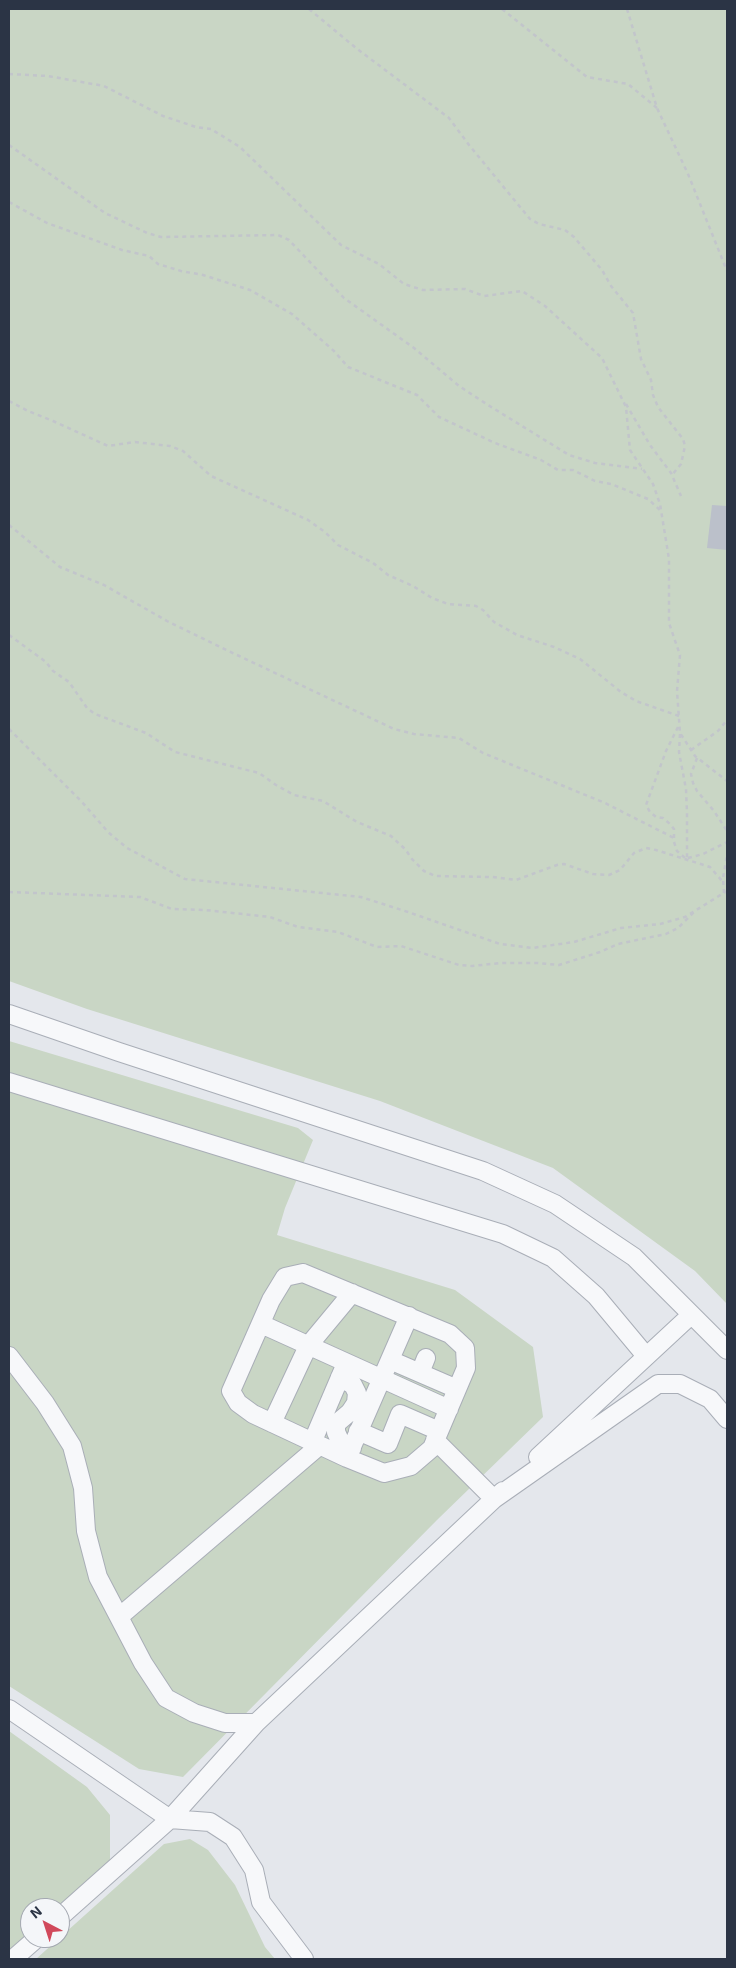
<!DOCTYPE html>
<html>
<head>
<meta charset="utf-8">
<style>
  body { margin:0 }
  #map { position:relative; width:736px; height:1968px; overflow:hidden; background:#e4e7ec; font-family:"Exo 2",sans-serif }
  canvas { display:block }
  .frame { position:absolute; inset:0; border:10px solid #2b3445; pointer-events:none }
  .north { position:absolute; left:20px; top:1898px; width:50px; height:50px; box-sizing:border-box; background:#f4f6f9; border:1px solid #a4a8b1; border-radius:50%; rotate:320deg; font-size:14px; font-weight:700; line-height:20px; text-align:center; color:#2b3445 }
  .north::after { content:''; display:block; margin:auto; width:18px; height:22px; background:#d1495b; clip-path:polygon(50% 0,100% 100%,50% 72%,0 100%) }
</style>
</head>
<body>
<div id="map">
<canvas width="736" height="1968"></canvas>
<div class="frame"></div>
<div class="north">N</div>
</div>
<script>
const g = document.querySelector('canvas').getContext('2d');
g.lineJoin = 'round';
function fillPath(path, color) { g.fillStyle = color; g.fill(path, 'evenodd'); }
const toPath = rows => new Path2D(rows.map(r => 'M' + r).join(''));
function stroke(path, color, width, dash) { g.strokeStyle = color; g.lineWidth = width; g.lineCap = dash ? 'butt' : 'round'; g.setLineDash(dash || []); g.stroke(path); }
fillPath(toPath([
  [9,9,727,9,727,1304,695,1271,553,1168,380,1101,87,1009,9,981],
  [9,1041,298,1128,313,1140,285,1208,277,1235,455,1290,533,1347,543,1417,437,1520,183,1777,139,1769,9,1686],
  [9,1731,87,1787,110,1815,110,1860,60,1908,30,1908,30,1938,9,1954],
  [190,1839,208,1850,235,1885,265,1947,275,1959,36,1959,164,1844]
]), '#c9d6c5');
fillPath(toPath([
  [712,505,727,506,727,550,707,548]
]), '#bbc0ca');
const minor = toPath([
  [9,1014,119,1052,483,1171,555,1204,634,1257,727,1350],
  [9,1082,503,1234,553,1258,596,1296,646,1356],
  [303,1273,450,1334,465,1348,466,1368,432,1448,411,1466,384,1473,347,1458,253,1414,238,1403,231,1391,271,1300,285,1277,303,1273],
  [261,1324,449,1409],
  [9,1356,45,1403,72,1446,83,1488,86,1531,98,1577,143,1663,166,1698,194,1713,225,1723,256,1723],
  [390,1360,457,1389],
  [420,1373,426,1358],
  [340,1377,353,1385,357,1393,356,1403,350,1412,336,1424,336,1432,341,1443,352,1448],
  [272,1423,308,1346,352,1293],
  [358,1431,388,1444,400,1414,439,1431],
  [435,1440,494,1499,503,1491],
  [312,1443,344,1368],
  [538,1457,691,1315],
  [347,1458,409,1316],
  [119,1617,319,1446],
  [9,1709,170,1819,210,1822,233,1837,254,1870,261,1902,304,1959],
  [60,1917,170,1819,256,1723,494,1499,658,1384,680,1384,710,1399,727,1419],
  [13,1959,37,1938]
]);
stroke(minor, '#a9aeb7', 20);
stroke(toPath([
  [309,9,356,48,449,118,469,145,530,219,539,224,565,230,574,237,602,270,611,286,633,313,641,359,651,380,653,395,658,407,683,439,685,446,681,464,672,475],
  [502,9,587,77,628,84,657,108],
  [627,9,657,108,688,174,727,271],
  [9,74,48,76,104,86,163,116,196,127,211,129,240,147,341,245,379,264,404,284,423,290,465,289,484,296,522,291,545,306,602,358,626,407,630,450,653,484,660,504,669,559,669,623,680,655,677,691,680,733,695,756,727,781],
  [9,145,105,213,147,233,161,237,278,235,289,240,344,298,414,348,459,386,488,405,569,455,595,463,642,469],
  [9,202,47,223,122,250,149,256,158,264,181,271,203,275,250,290,292,314,334,351,348,367,417,395,439,417,495,443,541,460,558,470,573,470,595,481,611,484,648,499,660,510],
  [9,401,28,411,53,421,108,446,135,442,170,446,183,451,211,476,308,520,325,532,338,545,373,563,388,575,413,586,432,598,448,604,476,606,483,610,494,622,517,635,554,647,580,659,621,692,636,701,679,716],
  [626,404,650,445,671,473,681,496],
  [9,525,60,567,104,585,167,621,237,655,394,729,414,734,459,738,483,753,605,803,674,838],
  [9,635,46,662,53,671,69,682,87,708,95,714,146,733,175,752,259,773,276,785,294,795,323,801,357,822,391,836,406,850,411,858,424,871,435,876,492,877,516,880,557,865,564,864,593,874,609,875,620,870,634,853,646,848,656,850,710,867,723,882],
  [678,727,666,751,646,805,650,812,656,817,663,818,670,824,674,829,674,842,677,851,685,858],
  [9,729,82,802,108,832,127,848,185,879,361,897,408,912,500,944,532,948,574,942,621,928,660,924,685,917,727,891],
  [680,734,679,752,686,789,687,813,687,858],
  [691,750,718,731,727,720],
  [697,758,691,774,693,783,697,791,714,811,727,831],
  [688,858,703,854,727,842],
  [9,892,140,897,172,909,205,910,270,917,298,927,338,932,377,947,401,946,459,965,472,966,501,963,537,963,559,965,600,952,618,944,666,934,678,928,695,911],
  [724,893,723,878,727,855]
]), '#c2c5cb', 2.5, [4, 4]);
stroke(minor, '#f7f8fa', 18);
</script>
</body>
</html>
